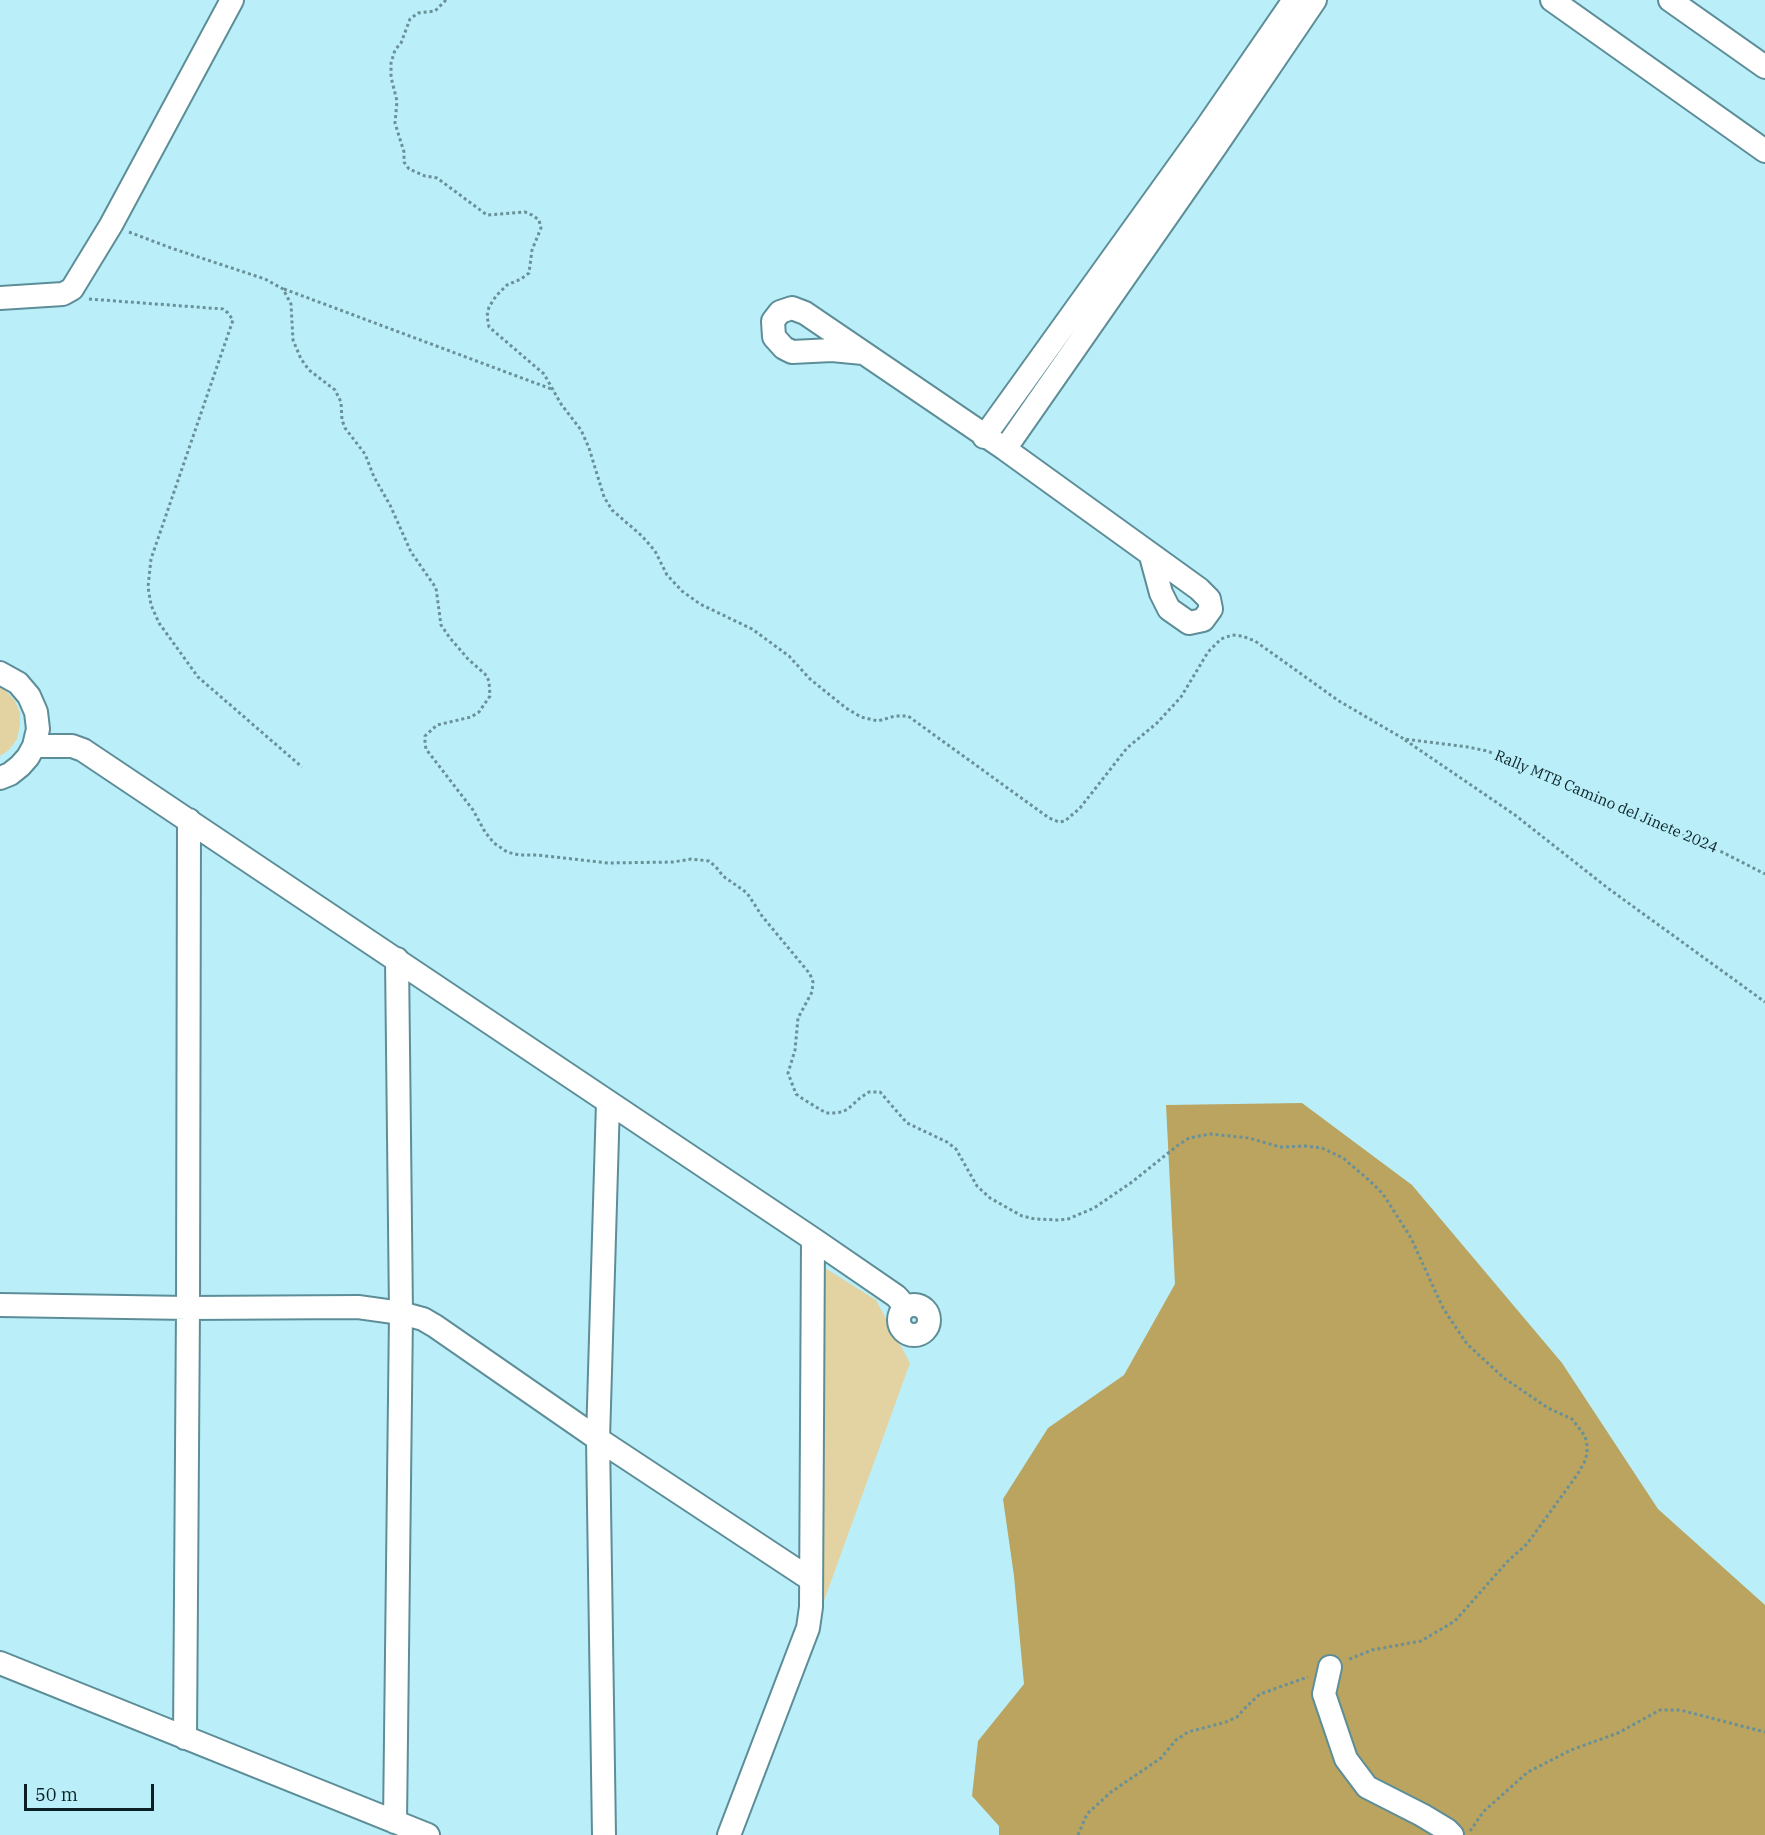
<!DOCTYPE html>
<html>
<head>
<meta charset="utf-8">
<style>
  body { margin:0 }
  #map { position:relative; width:1765px; height:1835px; overflow:hidden; background:#baeffa; font-family:"IBM Plex Serif",serif }
  canvas { display:block }
  .scale { position:absolute; left:24px; top:1784px; width:130px; height:27px; box-sizing:border-box; border:3px solid #0b2024; border-top:0; padding-left:8px; font-size:18px; line-height:21px; white-space:nowrap; color:#0b2024; -webkit-text-stroke:4px #baeffa; paint-order:stroke }
</style>
</head>
<body>
<div id="map">
<canvas width="1765" height="1835"></canvas>
<div class="scale">50 m</div>
</div>
<script>
const g = document.querySelector('canvas').getContext('2d');
g.lineJoin = 'round';
function fillPath(path, color) { g.fillStyle = color; g.fill(path, 'evenodd'); }
const toPath = rows => new Path2D(rows.map(r => 'M' + r).join(''));
function stroke(path, color, width, dash) { g.strokeStyle = color; g.lineWidth = width; g.lineCap = dash ? 'butt' : 'round'; g.setLineDash(dash || []); g.stroke(path); }
function label(font, color, halo, rows, align = 'center') {
  g.font = font + ' "IBM Plex Serif",serif'; g.lineWidth = 6; g.setLineDash([]); g.textBaseline = 'middle'; g.strokeStyle = halo; g.fillStyle = color; for (const [text, x, y, turn = 0] of rows) {
    g.save(); g.translate(x, y); g.rotate((+turn || 0) * Math.PI / 180); g.textAlign = isNaN(turn) ? turn : align; if (halo) g.strokeText(text, 0, 0); g.fillText(text, 0, 0); g.restore();
  }
}
fillPath(toPath([
  [0,687,7,692,15,701,20,713,20,725,17,739,9,750,0,756],
  [825,1268,876,1300,910,1363,820,1612]
]), '#e4d3a2');
fillPath(toPath([
  [1302,1103,1412,1185,1562,1363,1658,1509,1765,1605,1765,1835,999,1835,999,1826,972,1796,978,1741,1024,1684,1014,1576,1003,1499,1048,1428,1124,1375,1175,1284,1166,1105]
]), '#baa45f');
const minor = toPath([
  [1552,0,1765,151],
  [1670,0,1765,67],
  [0,298,63,294,72,289,111,225,232,0],
  [863,353,832,350,792,352,784,348,774,337,773,321,780,312,792,308,805,313,1005,449,1199,589,1209,599,1211,609,1203,620,1189,623,1169,609,1161,593,1151,556],
  [984,437,1206,128,1294,0],
  [1005,449,1216,146,1315,0],
  [0,673,18,683,29,696,36,712,38,729,34,746,28,757,20,766,10,774,0,778],
  [34,746,72,746,83,750,813,1239,896,1296,906,1307],
  [0,1305,188,1308,358,1307,401,1313,423,1319,435,1326,598,1439,810,1579],
  '899 1320a15 15 0 1 1 30 0a15 15 0 1 1-30 0Z',
  [0,1663,428,1835],
  [1330,1667,1324,1694,1346,1759,1367,1787,1422,1815,1447,1830,1452,1835],
  [185,1738,188,1308,189,820],
  [395,1822,401,1313,397,959],
  [604,1835,598,1439,608,1102],
  [729,1835,808,1628,811,1607,813,1239]
]);
stroke(minor, '#5d8e98', 26);
stroke(toPath([
  [446,0,435,11,418,13,410,19,401,43,395,50,391,63,391,77,397,101,395,123,404,152,404,162,409,169,425,176,437,178,487,215,525,212,532,215,539,220,541,228,532,250,529,273,521,279,507,285,496,296,489,307,487,316,489,327,544,374,561,404,581,430,589,448,604,497,612,510,642,536,655,551,667,575,682,591,700,604,752,629,789,656,810,679,846,708,861,717,878,721,895,716,908,716,1049,818,1059,822,1065,821,1080,808,1127,748,1157,723,1181,697,1208,652,1221,639,1232,635,1242,636,1255,641,1339,701,1404,739,1468,747,1487,751,1541,771,1634,815,1722,852,1765,874],
  [129,232,171,248,265,279,283,289,291,304,293,340,301,359,309,370,335,390,341,402,342,420,345,428,365,454,374,477,390,505,411,552,436,588,441,625,450,638,468,659,485,674,489,681,490,696,479,712,471,717,437,725,425,736,425,743,426,749,473,810,485,832,494,843,507,852,519,855,537,855,608,863,673,862,691,859,709,861,716,867,723,876,747,893,762,916,810,974,813,982,812,992,798,1018,795,1050,788,1073,796,1094,803,1099,826,1113,834,1113,842,1112,848,1109,860,1098,869,1092,880,1092,907,1123,947,1142,956,1149,977,1186,990,1198,1022,1216,1035,1219,1058,1220,1068,1219,1094,1208,1132,1182,1177,1146,1189,1138,1210,1134,1249,1138,1280,1147,1305,1146,1322,1148,1343,1158,1370,1181,1383,1194,1411,1238,1443,1308,1467,1344,1504,1378,1548,1408,1572,1419,1585,1436,1587,1445,1587,1454,1584,1463,1577,1475,1527,1544,1508,1561,1455,1621,1421,1641,1372,1650,1347,1660],
  [284,289,554,390],
  [89,299,223,309,228,313,233,320,151,559,148,587,151,605,159,623,198,677,302,767],
  [1405,740,1515,815,1609,889,1765,1002],
  [1470,1831,1484,1811,1528,1772,1571,1750,1618,1733,1660,1710,1680,1710,1765,1732],
  [1078,1835,1087,1814,1111,1792,1161,1758,1176,1740,1188,1732,1226,1722,1237,1717,1246,1707,1260,1694,1308,1677]
]), '#6a9098', 3, [3, 3]);
stroke(minor, '#fff', 22);
label('15px', '#0b2024', '#baeffa', [
  ["Rally MTB Camino del Jinete 2024",1606,802,23]
]);
</script>
</body>
</html>
